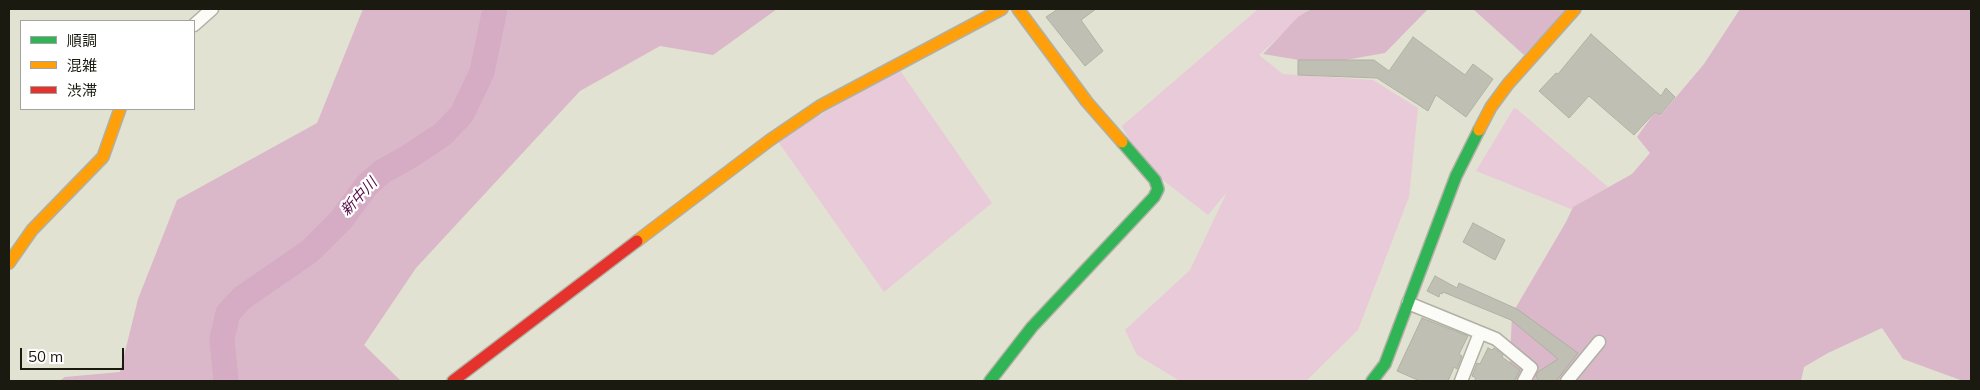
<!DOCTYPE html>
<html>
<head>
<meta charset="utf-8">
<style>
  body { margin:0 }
  #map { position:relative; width:1980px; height:390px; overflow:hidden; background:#e2e2d2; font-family:Mulish,"Noto Sans JP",sans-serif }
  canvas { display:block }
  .frame { position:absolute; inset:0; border:10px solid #1a1a10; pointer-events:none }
  .legend { position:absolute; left:20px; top:20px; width:175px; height:90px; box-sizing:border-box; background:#fff; border:1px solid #a3a39f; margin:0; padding:6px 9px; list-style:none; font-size:15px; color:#1a1a10 }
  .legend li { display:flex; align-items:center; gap:10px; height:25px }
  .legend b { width:25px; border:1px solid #a3a39f }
  .scale { position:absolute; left:20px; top:348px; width:104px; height:22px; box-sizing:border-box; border:2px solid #1a1a10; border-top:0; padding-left:6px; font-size:15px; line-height:18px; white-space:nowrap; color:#1a1a10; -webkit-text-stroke:4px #fff; paint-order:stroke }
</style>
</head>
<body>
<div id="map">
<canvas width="1980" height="390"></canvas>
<div class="frame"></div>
<ul class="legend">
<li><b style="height:6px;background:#30b455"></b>順調</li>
<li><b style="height:6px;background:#ff9f0a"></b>混雑</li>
<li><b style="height:6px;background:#e5322d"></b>渋滞</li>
</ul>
<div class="scale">50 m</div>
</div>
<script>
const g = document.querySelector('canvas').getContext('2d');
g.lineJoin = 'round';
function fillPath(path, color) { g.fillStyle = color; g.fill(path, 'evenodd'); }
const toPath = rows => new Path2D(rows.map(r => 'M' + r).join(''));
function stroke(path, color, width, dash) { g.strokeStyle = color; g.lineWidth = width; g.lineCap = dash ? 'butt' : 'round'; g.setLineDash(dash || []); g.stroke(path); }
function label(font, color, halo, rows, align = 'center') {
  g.font = font + ' Mulish,"Noto Sans JP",sans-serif'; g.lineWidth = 4.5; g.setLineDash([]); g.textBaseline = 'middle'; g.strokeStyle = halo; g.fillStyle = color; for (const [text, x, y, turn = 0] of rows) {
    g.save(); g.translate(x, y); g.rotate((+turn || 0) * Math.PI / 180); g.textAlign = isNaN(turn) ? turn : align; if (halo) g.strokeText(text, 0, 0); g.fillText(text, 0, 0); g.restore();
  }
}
fillPath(toPath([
  [1258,9,1310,9,1259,55,1283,74,1373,80,1418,108,1409,197,1358,330,1306,381,1180,381,1137,355,1125,330,1190,270,1227,192,1208,215,1142,164,1122,126],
  [899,69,992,203,884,292,777,140],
  [1514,108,1517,109,1608,187,1571,209,1476,171]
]), '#e9cad8');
fillPath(toPath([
  [363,9,777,9,713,55,660,46,580,91,416,268,364,345,401,381,59,381,65,377,120,372,138,299,177,200,317,123],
  [1311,9,1428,9,1385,53,1323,64,1263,54,1298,17],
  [1473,9,1567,9,1524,55],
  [1740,9,1971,9,1971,381,1963,381,1903,359,1882,328,1828,353,1804,367,1801,381,1509,381,1512,314,1566,222,1573,207,1632,174,1650,153,1637,137,1655,112,1660,116,1704,64]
]), '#dab8c9');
stroke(toPath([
  [226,381,222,339,228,313,242,298,310,251,341,220,367,185,383,171,407,158,443,134,462,114,482,72,495,9]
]), '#d6abc4', 25);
const building = toPath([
  [1058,9,1096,9,1081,20,1103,51,1085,66,1046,17,1058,9],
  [1591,34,1661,96,1666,88,1675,97,1660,115,1655,112,1634,135,1589,96,1569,118,1539,91,1556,73,1558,74,1591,34],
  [1413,37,1465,75,1473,64,1493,79,1466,117,1436,95,1428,111,1377,78,1298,75,1298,60,1374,60,1389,71,1413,37],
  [1473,223,1505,240,1495,260,1463,242,1473,223],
  [1435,276,1457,288,1459,283,1517,309,1578,353,1556,381,1539,381,1536,376,1538,372,1558,359,1511,320,1443,292,1442,294,1440,293,1439,297,1427,291,1435,276],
  [1422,318,1468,336,1459,354,1462,356,1457,369,1454,367,1448,381,1420,381,1397,371,1422,318],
  [1488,348,1492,350,1494,348,1503,355,1502,357,1520,370,1514,381,1474,381,1476,378,1472,376,1477,363,1480,364,1488,348]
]);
fillPath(building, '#bfbfb3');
stroke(building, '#b0b0a3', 1);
const street = toPath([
  [194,25,212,9],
  [1408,303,1496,339,1531,368,1524,381],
  [1461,381,1480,333],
  [1567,381,1599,342]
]);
const fast = toPath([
  [990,381,1032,327,1154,197,1158,189,1155,180,1122,142],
  [1372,381,1385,364,1456,176,1479,130]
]);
const slow = toPath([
  [1018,9,1087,102,1122,142],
  [1479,130,1491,107,1508,84,1575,9],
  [637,241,770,140,820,106,1002,9],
  [9,263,32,230,103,157,120,109]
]);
const jam = toPath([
  [453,381,637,241]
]);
stroke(street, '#b0b0a4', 15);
stroke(fast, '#b0b0a4', 14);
stroke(slow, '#b0b0a4', 14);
stroke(jam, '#b0b0a4', 14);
stroke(street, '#fbfbf8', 12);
stroke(fast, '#30b455', 11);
stroke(slow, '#ff9f0a', 11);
stroke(jam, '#e5322d', 11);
label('italic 15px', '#560d46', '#fff', [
  ["新中川",359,197,-47]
]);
</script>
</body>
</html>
